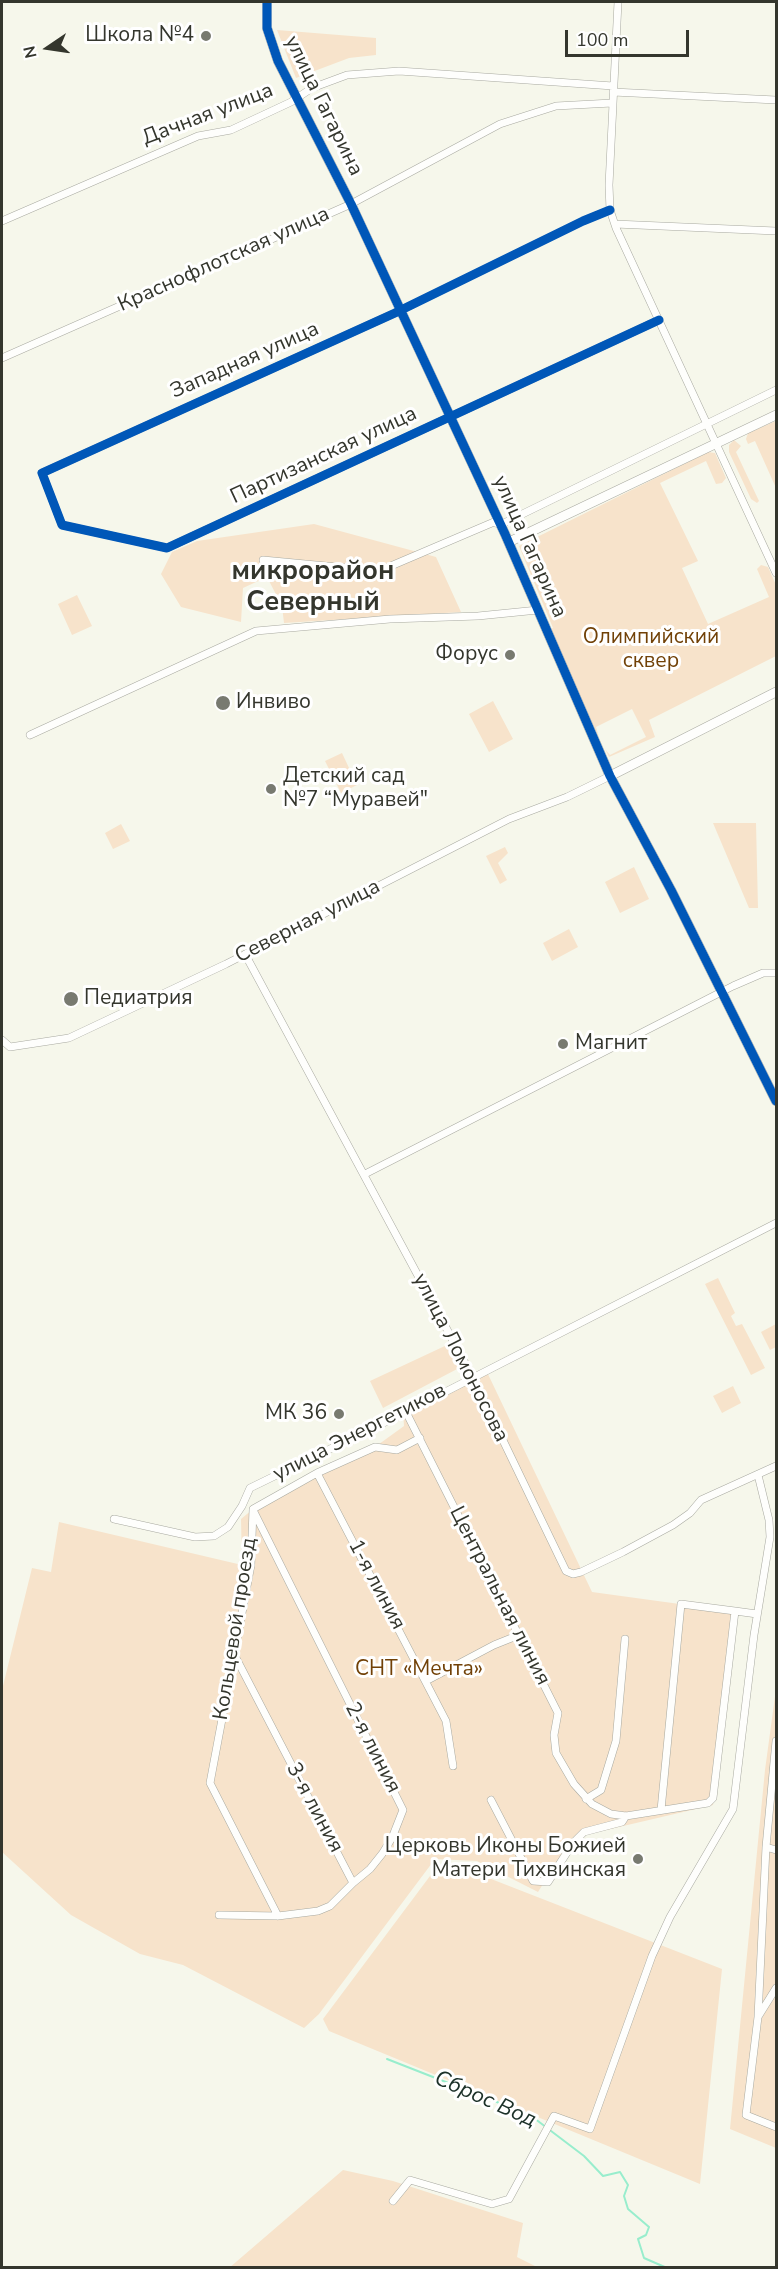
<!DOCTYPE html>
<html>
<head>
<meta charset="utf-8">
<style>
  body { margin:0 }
  #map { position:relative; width:778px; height:2269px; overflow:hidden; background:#f6f7eb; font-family:"Nunito Sans",sans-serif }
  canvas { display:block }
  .frame { position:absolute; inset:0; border:3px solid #34362d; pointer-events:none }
  .north { position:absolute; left:18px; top:18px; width:60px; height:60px; -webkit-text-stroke:4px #fff; paint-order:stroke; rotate:257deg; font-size:16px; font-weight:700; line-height:24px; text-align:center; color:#34362d }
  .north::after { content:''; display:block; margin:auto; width:21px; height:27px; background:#34362d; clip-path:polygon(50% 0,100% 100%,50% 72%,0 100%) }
  .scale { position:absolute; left:565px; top:30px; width:124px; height:27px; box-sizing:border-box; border:3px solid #34362d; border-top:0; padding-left:8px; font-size:18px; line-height:21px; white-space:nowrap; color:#34362d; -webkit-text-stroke:4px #fff; paint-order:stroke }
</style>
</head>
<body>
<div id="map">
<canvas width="778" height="2269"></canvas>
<div class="frame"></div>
<div class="north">N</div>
<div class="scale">100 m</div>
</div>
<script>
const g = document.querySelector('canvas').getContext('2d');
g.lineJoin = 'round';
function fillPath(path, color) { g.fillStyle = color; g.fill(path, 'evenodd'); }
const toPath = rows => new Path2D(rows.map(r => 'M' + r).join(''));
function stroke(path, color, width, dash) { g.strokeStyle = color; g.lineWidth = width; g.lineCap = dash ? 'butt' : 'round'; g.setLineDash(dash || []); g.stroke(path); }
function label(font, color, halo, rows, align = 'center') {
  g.font = font + ' "Nunito Sans",sans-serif'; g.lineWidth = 6; g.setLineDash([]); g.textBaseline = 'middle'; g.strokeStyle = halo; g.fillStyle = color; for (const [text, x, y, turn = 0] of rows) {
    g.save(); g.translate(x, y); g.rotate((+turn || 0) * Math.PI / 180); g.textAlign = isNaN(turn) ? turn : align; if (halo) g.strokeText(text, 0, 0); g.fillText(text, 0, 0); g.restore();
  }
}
fillPath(toPath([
  [277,30,376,38,376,55,349,58,296,78],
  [776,421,776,488,755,441,748,444,746,439,748,433],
  [734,440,741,446,736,452,759,501,757,503,751,499,729,452,729,445],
  [708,452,715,453,726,478,722,483,716,484,706,461,660,483,698,561,682,568,708,624,769,597,757,569,761,565,768,567,776,585,776,656,649,720,655,737,609,757,605,749,610,755,646,737,632,709,596,727,599,737,547,631,553,628,519,546],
  [314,524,436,557,461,612,284,623,282,606,267,577,243,588,241,622,181,607,161,574,172,552,197,541],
  [77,595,92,626,72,635,58,604],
  [493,701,513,739,489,752,469,714],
  [342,753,357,785,341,793,325,761],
  [713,823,756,823,758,908,749,908],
  [121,824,130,841,113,849,105,833],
  [505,847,508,853,498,863,507,880,500,884,486,856],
  [634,867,649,899,620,913,605,882],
  [569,929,578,947,552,961,543,943],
  [718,1278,735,1313,731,1316,736,1326,742,1324,765,1368,751,1375,705,1284],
  [776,1324,776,1347,770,1350,761,1332],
  [447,1345,459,1368,383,1408,370,1381],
  [486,1370,592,1592,738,1612,713,1805,572,1838,538,1892,477,1861,435,1859,319,2014,304,2028,183,1965,140,1954,71,1915,2,1852,2,1690,32,1568,51,1572,59,1522,242,1565,241,1519,253,1509,375,1447,404,1426,403,1411],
  [733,1386,741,1403,722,1413,713,1396],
  [776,1689,776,2148,730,2129,765,1770],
  [463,1868,722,1969,700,2184,329,2031,323,2019,433,1872],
  [343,2170,393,2181,523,2223,517,2257,537,2267,229,2268]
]), '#f7e3cb');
stroke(toPath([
  [387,2059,530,2115,584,2156,603,2176,620,2172,628,2185,624,2196,628,2209,649,2227,646,2235,638,2239,644,2258,667,2268],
  [722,2268,726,2268]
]), '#98edcd', 2);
const street = toPath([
  [618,2,609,185,610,210,616,228,776,573],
  [613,92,776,100],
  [610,210,583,221,395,313,42,473,62,525,167,548,659,320],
  [2,221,198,136,231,130,291,102,312,88,347,75,399,71,613,86],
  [615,224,776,231],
  [2,358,351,204,500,124,556,106,612,103],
  [263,560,379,571,494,522,500,525,776,390],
  [30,735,256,631,390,619,478,616,538,610],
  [245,954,472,1376,566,1571,573,1574,581,1572,623,1552,673,1525,690,1513,701,1500,776,1466],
  [2,1040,10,1047,69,1038,226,964,509,819,567,797,610,776],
  [365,1174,733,986,763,973,776,973],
  [406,1412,558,1713,554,1735,556,1753,574,1784,592,1804,611,1814,626,1816,708,1803,713,1798,735,1611,681,1604,661,1810],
  [317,1473,446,1721,453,1766],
  [254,1512,403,1810,392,1838,382,1854,370,1869,353,1883],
  [114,1519,195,1537,214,1536,228,1527,242,1506,250,1488,406,1412,776,1223],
  [735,1611,757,1614],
  [426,1681,494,1645,519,1635],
  [586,1799,601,1790,616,1741,625,1639],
  [491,1800,533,1881,548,1882,573,1843,584,1832,622,1822,626,1816],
  [766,1847,776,1850],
  [219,1915,278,1916,318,1911,330,1906,353,1883,235,1656],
  [278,1916,210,1783,251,1565,253,1509,317,1473,375,1447,397,1450,420,1438],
  [776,1988,758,2017,746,2115,776,2127],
  [758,2017,766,1847,776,1741],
  [393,2201,410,2180,492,2204,509,2199,554,2116,590,2129,652,1956,670,1917,733,1809,754,1635,770,1537,769,1520,758,1475]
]);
const secondary = toPath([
  [267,2,267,28,278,61,351,204,505,534,610,776,671,890,776,1101],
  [509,542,776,415],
  [610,776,776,692]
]);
stroke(street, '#a8a9a0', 8);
stroke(secondary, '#a8a9a0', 10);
stroke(street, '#fefefc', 7);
stroke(secondary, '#fefefc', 9);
stroke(toPath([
  [267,2,267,28,278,61,351,204,505,534,610,776,671,890,776,1101],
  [610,210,583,221,395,313,42,473,62,525,167,548,659,320]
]), '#0057b8', 9);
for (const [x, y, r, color] of [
  [206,36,6,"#787a70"],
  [510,655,6,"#787a70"],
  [223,703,8,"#787a70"],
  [271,789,6,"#787a70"],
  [71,999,8,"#787a70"],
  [563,1044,6,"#787a70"],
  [339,1414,6,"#787a70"],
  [638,1859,6,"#787a70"]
]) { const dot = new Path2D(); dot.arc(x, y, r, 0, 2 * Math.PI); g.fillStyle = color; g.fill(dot); stroke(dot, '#fff', 2); }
label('21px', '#34362d', '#fff', [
  ["Школа №4",194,36],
  ["Форус",498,655],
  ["Инвиво",236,703,"left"],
  ["Детский сад",283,777,"left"],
  ["№7 “Муравей\"",283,801,"left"],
  ["Педиатрия",84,999,"left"],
  ["Магнит",575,1044,"left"],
  ["МК 36",327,1414],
  ["Церковь Иконы Божией",626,1847],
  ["Матери Тихвинская",626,1871]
], 'right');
label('21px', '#34362d', '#fff', [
  ["улица Гагарина",323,106,64],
  ["Дачная улица",208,115,-21],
  ["Краснофлотская улица",224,260,-24],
  ["Западная улица",245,361,-24],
  ["Партизанская улица",324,456,-25],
  ["улица Гагарина",529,547,66],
  ["Северная улица",308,922,-27],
  ["улица Ломоносова",460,1358,63],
  ["улица Энергетиков",360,1433,-27],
  ["1-я линия",376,1585,62],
  ["Центральная линия",499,1596,63],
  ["Кольцевой проезд",236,1629,-81],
  ["2-я линия",372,1748,63],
  ["3-я линия",314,1808,62]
]);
label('21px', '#714107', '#fff', [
  ["Олимпийский",651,638],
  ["сквер",651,662],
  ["СНТ «Мечта»",419,1670]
]);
label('italic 22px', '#1b3028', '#fff', [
  ["Сброс Вод",485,2100,24]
]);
label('bold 27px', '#34362d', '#fff', [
  ["микрорайон",313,572],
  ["Северный",313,603]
]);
</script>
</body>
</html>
